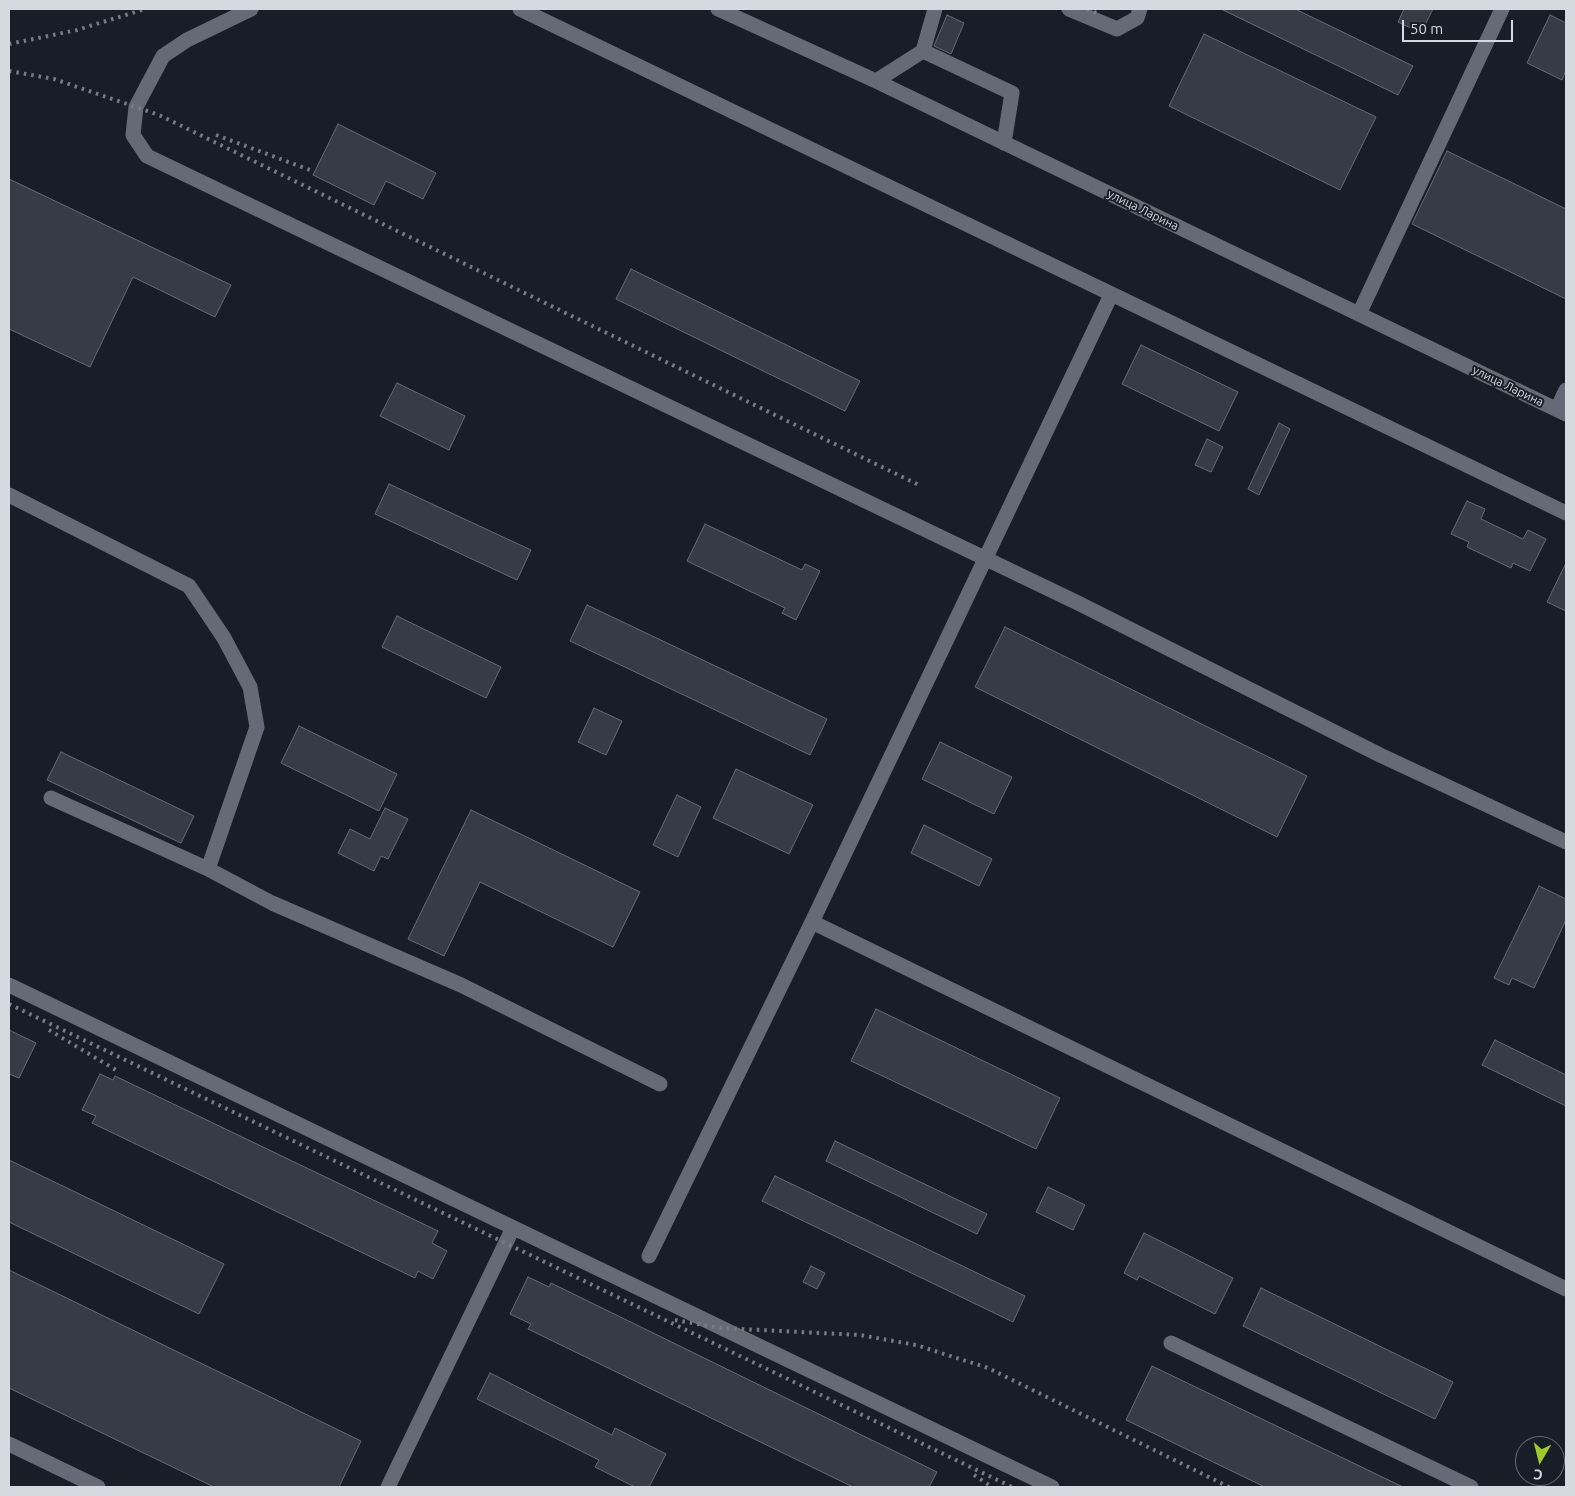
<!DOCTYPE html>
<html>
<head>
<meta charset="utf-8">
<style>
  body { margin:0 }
  #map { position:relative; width:1575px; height:1496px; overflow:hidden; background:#181e27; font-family:Ubuntu,sans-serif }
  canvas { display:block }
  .frame { position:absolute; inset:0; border:10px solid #d5d9e0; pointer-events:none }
  .north { position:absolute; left:1515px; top:1436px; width:50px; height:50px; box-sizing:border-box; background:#181e27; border:1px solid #646971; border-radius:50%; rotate:188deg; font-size:14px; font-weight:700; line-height:20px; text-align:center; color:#d5d9e0 }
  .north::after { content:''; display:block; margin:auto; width:18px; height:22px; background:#a0c92b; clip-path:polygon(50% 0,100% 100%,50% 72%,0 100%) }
  .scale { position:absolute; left:1402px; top:20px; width:111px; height:22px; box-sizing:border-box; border:2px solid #d5d9e0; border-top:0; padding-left:6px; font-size:15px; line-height:18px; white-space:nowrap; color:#d5d9e0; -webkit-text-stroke:4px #181e27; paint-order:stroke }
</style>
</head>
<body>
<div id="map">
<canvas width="1575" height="1496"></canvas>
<div class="frame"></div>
<div class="north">С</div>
<div class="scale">50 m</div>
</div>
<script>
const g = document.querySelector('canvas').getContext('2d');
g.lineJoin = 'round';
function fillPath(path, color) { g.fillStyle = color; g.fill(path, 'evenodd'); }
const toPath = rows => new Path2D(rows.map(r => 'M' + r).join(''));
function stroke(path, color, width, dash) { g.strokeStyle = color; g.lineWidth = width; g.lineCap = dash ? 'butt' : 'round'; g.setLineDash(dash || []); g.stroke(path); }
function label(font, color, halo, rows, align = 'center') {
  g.font = font + ' Ubuntu,sans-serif'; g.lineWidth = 4; g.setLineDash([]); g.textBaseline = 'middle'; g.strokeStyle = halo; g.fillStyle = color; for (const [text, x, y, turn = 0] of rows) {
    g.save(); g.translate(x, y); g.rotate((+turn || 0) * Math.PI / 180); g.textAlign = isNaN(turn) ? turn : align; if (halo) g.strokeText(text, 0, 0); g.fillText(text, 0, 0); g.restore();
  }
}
const building = toPath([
  [1221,9,1295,9,1413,66,1398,95,1221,9],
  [1404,9,1433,9,1421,33,1398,22,1404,9],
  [947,15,964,23,951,54,934,46,947,15],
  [1550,15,1566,23,1566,70,1562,80,1527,63,1550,15],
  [1204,34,1376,117,1340,190,1169,106,1204,34],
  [338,124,436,173,423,199,386,181,374,205,313,175,338,124],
  [1447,151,1566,209,1566,299,1412,224,1447,151],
  [9,179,231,285,215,317,133,277,90,367,9,329,9,179],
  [631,269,860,381,845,411,616,299,631,269],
  [1141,345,1238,392,1219,431,1122,384,1141,345],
  [397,383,465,416,449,450,380,416,397,383],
  [1279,423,1290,429,1259,495,1248,489,1279,423],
  [1207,439,1223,447,1211,472,1195,465,1207,439],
  [389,484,531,550,517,580,375,514,389,484],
  [1467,501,1485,509,1481,519,1523,539,1528,530,1546,539,1530,571,1513,563,1511,568,1467,547,1469,542,1451,534,1467,501],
  [705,524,802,570,805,564,820,571,796,620,782,613,785,608,687,561,705,524],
  [1566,563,1566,611,1547,602,1566,563],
  [587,605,827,719,810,755,570,641,587,605],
  [397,616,501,667,486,698,382,647,397,616],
  [1005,627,1307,776,1277,837,975,687,1005,627],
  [594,708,622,721,606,755,578,742,594,708],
  [299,726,397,774,379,811,281,763,299,726],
  [940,742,1012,777,994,814,922,779,940,742],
  [61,752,194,816,181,843,47,780,61,752],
  [736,769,813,805,789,854,713,818,736,769],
  [677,795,701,807,678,857,653,845,677,795],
  [385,808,408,819,388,859,381,856,374,871,338,853,350,829,370,839,385,808],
  [471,810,640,892,613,947,480,882,444,956,408,939,471,810],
  [924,825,992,859,979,886,911,853,924,825],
  [1539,886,1566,899,1566,920,1534,988,1512,978,1509,985,1494,978,1539,886],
  [876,1009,1060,1098,1036,1149,851,1061,876,1009],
  [9,1030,36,1043,19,1078,9,1074,9,1030],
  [1495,1040,1566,1075,1566,1106,1482,1065,1495,1040],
  [100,1074,113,1080,115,1076,438,1231,432,1243,447,1251,433,1279,418,1271,415,1278,92,1123,96,1116,82,1110,100,1074],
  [835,1141,987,1214,977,1234,826,1161,835,1141],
  [9,1160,224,1264,199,1314,9,1222,9,1160],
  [775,1176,1025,1296,1013,1322,762,1201,775,1176],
  [1048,1187,1085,1205,1073,1230,1036,1212,1048,1187],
  [1144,1233,1233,1278,1215,1314,1139,1276,1137,1280,1124,1273,1144,1233],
  [811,1266,825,1273,817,1289,803,1282,811,1266],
  [9,1270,361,1441,339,1487,214,1487,9,1388,9,1270],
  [528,1277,549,1287,551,1283,937,1472,929,1487,853,1487,528,1329,531,1324,510,1314,528,1277],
  [1261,1288,1453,1382,1435,1419,1243,1326,1261,1288],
  [1152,1366,1403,1487,1265,1487,1126,1420,1152,1366],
  [490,1373,612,1435,615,1428,666,1454,649,1487,635,1487,595,1467,599,1460,477,1399,490,1373]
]);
fillPath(building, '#353c46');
stroke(building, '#656c78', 1);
stroke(toPath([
  [251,9,187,40,163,56,136,107,133,135,147,156,1078,603,1380,755,1566,842],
  [520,9,1566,513],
  [718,9,876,81,1566,414],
  [1069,9,1117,29,1137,18,1140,9],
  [923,51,935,9],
  [876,81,923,51,1012,93,1004,143],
  [1359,314,1502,9],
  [1557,409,1566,390],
  [9,495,189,586,224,638,250,687,257,727,208,869],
  [51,798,208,869,272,903,461,985,660,1084],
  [812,922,1566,1289],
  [9,985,1052,1487],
  [649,1256,812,922,1111,295],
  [1171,1343,1471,1487],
  [9,1444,98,1487],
  [388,1487,513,1228]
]), '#646b77', 15);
stroke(toPath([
  [1087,9,1099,14],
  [9,44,77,30,145,9],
  [9,71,54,79,159,115,921,486],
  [216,135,310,170],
  [9,1004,1012,1487],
  [49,1030,116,1070],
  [675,1320,720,1328,860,1335,916,1345,988,1368,1229,1487],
  [974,1475,992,1487]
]), '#787d85', 4, [2.5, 5]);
label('12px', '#d5d9e0', '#181e27', [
  ["улица Ларина",1143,210,26],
  ["улица Ларина",1508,386,26]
]);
</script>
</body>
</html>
